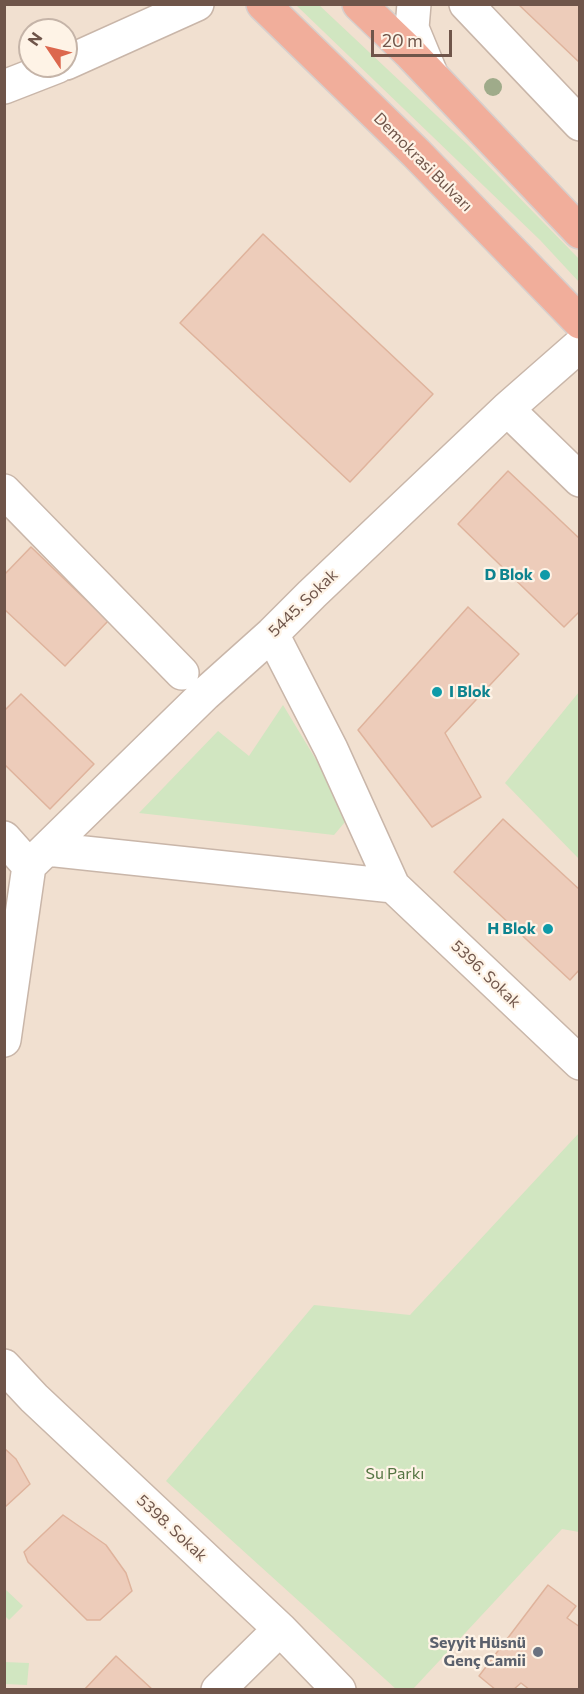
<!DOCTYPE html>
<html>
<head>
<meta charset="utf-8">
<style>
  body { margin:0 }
  #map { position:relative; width:584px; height:1694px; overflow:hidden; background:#faefe1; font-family:Commissioner,sans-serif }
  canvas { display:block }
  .frame { position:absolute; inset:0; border:6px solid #6f554a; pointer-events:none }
  .north { position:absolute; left:18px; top:18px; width:60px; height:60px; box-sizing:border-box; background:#fef3e6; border:2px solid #c5b4a8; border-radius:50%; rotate:305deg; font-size:16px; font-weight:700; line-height:24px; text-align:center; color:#6f554a }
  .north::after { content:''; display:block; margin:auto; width:21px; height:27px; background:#dc674d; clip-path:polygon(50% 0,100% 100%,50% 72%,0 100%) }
  .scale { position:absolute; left:371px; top:30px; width:81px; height:27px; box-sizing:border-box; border:3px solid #6f554a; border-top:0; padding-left:8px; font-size:18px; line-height:21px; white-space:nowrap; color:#6f554a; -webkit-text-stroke:4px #fef3e6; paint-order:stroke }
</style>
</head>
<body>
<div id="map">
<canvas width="584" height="1694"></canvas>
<div class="frame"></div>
<div class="north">N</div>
<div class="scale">20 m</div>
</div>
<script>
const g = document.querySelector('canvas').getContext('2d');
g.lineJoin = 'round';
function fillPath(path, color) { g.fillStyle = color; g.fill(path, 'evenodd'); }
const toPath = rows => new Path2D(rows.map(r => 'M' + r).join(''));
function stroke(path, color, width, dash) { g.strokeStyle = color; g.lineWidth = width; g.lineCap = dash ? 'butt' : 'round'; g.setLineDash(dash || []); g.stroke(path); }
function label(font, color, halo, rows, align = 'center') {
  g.font = font + ' Commissioner,sans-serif'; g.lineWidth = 4.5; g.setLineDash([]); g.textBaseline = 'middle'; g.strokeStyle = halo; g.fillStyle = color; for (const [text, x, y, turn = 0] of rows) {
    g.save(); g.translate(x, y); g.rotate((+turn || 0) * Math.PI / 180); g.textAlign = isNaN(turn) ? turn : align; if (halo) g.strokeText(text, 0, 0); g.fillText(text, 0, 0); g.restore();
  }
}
fillPath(toPath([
  [5,5,579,5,579,1689,5,1689],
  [30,30,66,30,66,66,30,66]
]), '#f1e0d0');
fillPath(toPath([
  [296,5,319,5,469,146,579,259,579,282,540,240],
  [579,692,579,859,505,783],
  [283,705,344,806,345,822,334,835,139,813,218,731,249,756],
  [579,1133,579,1532,562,1529,413,1689,396,1689,166,1481,314,1305,410,1315],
  [5,1589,23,1606,9,1620,5,1616],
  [4,1662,29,1663,27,1685,5,1684]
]), '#d1e6c1');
const building = toPath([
  [518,4,580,4,580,63,518,4],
  [263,234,433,394,350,482,180,323,263,234],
  [508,471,580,539,580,611,564,627,458,524,508,471],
  [31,547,108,621,65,666,4,609,4,575,31,547],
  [468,607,519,654,445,733,481,797,432,827,358,730,468,607],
  [21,694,94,764,50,809,4,764,4,711,21,694],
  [503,819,580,890,580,969,570,980,454,872,503,819],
  [4,1448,16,1459,30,1484,4,1508,4,1448],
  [63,1515,106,1545,126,1573,132,1591,100,1620,87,1620,28,1562,24,1552,63,1515],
  [548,1585,576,1606,567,1618,580,1627,580,1690,530,1690,521,1683,513,1690,496,1690,479,1676,548,1585],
  [116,1656,153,1690,84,1690,116,1656]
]);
fillPath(building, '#edccba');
stroke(building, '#dfb39c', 1.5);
const minor = toPath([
  [414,4,412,28,431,74],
  [466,4,580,124],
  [66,63,197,4],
  [4,87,58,66],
  [507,409,580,480],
  [4,491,182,673],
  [4,838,29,866,4,1040],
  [47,849,393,886,331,749,272,634],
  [29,866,205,694,272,634,312,594,507,409,580,345],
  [393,886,580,1063],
  [4,1366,34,1398,280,1629,339,1690],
  [218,1690,280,1629]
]);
const highway = toPath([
  [263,4,416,153,580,322],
  [359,4,409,52,580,232]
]);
stroke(minor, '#c9b6a9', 36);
stroke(highway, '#d7cfcc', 36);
stroke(minor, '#fff', 33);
stroke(highway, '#f1ae9b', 33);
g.fillStyle = '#9fab8a';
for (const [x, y] of [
  [493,87]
]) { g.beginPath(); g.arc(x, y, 9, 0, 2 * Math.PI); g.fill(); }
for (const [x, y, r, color] of [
  [545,575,6,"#0f9aa8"],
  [437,692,6,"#0f9aa8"],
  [548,929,6,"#0f9aa8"],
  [538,1652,6,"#6b7280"]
]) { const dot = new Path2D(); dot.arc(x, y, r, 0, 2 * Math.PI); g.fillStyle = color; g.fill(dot); stroke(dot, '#fef3e6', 2); }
label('16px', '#6f554a', '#fef3e6', [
  ["Demokrasi Bulvarı",423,162,45],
  ["5445. Sokak",303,603,-44],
  ["5396. Sokak",486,974,44],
  ["5398. Sokak",172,1528,43]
]);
label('bold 16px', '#0d838f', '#fef3e6', [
  ["D Blok",533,575],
  ["I Blok",449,692,"left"],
  ["H Blok",536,929]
], 'right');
label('16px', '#547442', '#fef3e6', [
  ["Su Parkı",395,1474]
]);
label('bold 16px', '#5b616d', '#fef3e6', [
  ["Seyyit Hüsnü",526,1643],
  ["Genç Camii",526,1661]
], 'right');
</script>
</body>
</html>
